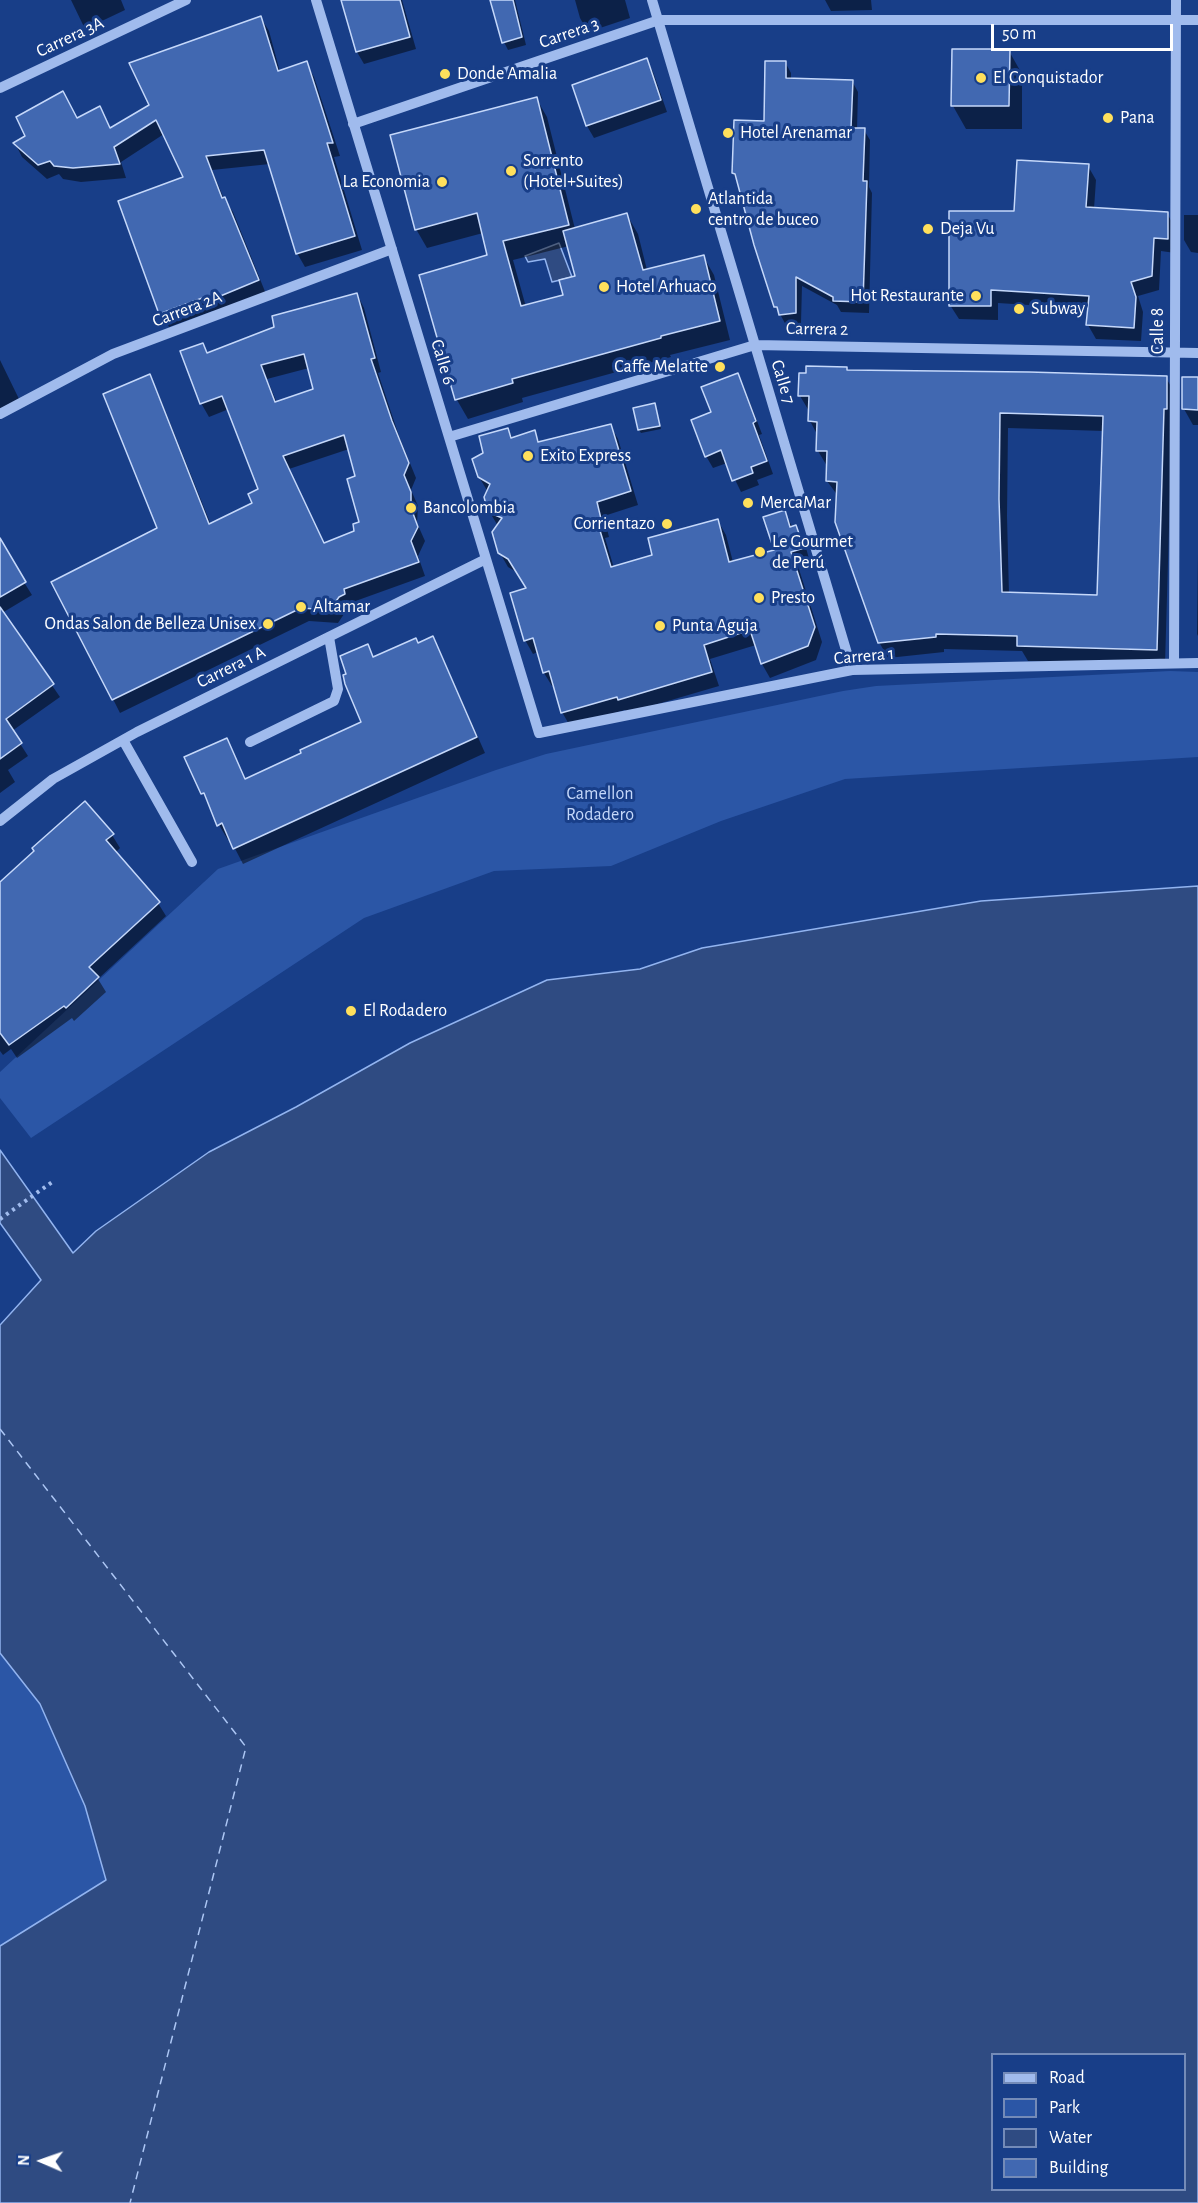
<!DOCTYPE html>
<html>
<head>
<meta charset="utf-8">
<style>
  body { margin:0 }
  #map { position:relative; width:1198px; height:2203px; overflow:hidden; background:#183e88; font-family:"Alegreya Sans",sans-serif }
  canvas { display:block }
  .legend { position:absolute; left:991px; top:2053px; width:195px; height:138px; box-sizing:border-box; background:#183e88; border:2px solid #748bb8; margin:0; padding:8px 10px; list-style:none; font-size:18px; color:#fff }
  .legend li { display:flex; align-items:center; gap:12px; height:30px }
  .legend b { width:30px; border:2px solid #748bb8 }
  .north { position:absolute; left:12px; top:2131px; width:60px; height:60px; -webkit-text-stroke:4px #183e88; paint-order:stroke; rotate:272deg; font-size:16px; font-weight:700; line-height:24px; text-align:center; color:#fff }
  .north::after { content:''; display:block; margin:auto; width:21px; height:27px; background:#fff; clip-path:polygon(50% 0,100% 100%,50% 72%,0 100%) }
  .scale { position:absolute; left:991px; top:24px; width:182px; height:27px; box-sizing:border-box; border:3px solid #fff; border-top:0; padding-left:8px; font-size:18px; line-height:21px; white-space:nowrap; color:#fff; -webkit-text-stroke:4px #183e88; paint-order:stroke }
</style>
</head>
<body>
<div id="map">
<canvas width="1198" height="2203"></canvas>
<ul class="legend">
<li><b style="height:8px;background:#a0bbed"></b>Road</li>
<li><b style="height:16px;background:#2b56a6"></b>Park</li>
<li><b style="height:16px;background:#2f4b82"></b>Water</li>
<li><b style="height:16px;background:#4168b1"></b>Building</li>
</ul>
<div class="north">N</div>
<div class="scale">50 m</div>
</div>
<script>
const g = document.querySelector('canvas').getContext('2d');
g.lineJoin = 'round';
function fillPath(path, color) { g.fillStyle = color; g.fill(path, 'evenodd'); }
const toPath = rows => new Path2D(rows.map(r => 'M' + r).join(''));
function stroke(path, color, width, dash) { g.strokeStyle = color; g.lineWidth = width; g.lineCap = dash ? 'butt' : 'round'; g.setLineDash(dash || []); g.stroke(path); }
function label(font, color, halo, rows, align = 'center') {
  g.font = font + ' "Alegreya Sans",sans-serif'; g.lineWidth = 6; g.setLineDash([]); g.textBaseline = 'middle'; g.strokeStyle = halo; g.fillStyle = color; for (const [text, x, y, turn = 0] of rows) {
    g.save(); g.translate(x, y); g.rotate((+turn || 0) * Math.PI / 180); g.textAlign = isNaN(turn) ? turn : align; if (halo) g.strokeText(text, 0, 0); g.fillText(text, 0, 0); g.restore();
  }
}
fillPath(toPath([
  [1170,671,1198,672,1198,757,845,779,721,821,611,866,494,871,364,918,31,1138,0,1098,0,1072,218,869,496,770,546,754,843,691,876,686],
  [0,1653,40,1704,85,1806,106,1880,0,1946]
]), '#2b56a6');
const water = toPath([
  [559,243,572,277,552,282,545,259,528,262,525,256,559,243],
  [1198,886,1198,2203,0,2203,0,1946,106,1880,85,1806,40,1704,0,1653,0,1325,41,1280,0,1223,0,1150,73,1253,96,1231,209,1152,296,1107,410,1043,547,980,640,969,702,948,981,901,1198,886],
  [992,2054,1184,2054,1184,2190,992,2190,992,2054]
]);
fillPath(water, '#2f4b82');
stroke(water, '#92b4f0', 1.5);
fillPath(toPath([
  [71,0,121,0,125,10,85,29],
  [343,0,402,0,416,49,364,64,357,52],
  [492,0,515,0,526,45,508,50,504,42],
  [575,0,625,0,630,18,588,32,580,18],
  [825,0,871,0,872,10,831,11],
  [261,18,269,31,280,72,306,63,314,77,340,156,334,157,362,250,305,267,297,253,270,164,212,170,224,199,233,212,266,294,216,315,213,311,169,327,161,313,185,178,164,134,121,162,126,178,81,182,63,179,59,174,47,179,22,157,15,143,77,119,100,108,111,129,151,106],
  [1009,51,1022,74,1022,129,966,129,953,106],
  [647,60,653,72,667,112,594,138,587,126,574,86],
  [785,62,791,73,791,80,852,81,858,92,857,130,864,130,870,140,869,187,872,193,869,313,841,312,837,305,802,286,801,323,786,325,776,307,738,182,733,173,765,122],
  [784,71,787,71,787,86],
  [536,98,547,117,575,229,627,215,638,234,647,270,703,256,714,275,730,340,670,355,671,357,522,398,523,402,468,419,457,400,421,276,489,256,483,233,427,248,416,229],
  [569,246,577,277,565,296,526,307,513,260],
  [1088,166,1096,180,1094,209,1167,213,1175,228,1175,253,1161,251,1159,290,1138,296,1143,312,1141,341,1096,339,1088,325,1089,309,998,303,998,320,959,319,950,305,1015,213],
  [1184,215,1198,215,1198,253,1191,252,1184,240],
  [357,294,364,308,381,372,378,373,399,436,416,478,411,490,418,506,417,523,425,541,418,556,425,576,350,603,351,608,346,611,338,623,309,621,120,713,113,699,158,529,150,376,157,390,211,525,253,504,260,490,229,409,209,417,201,403,202,344,208,354],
  [309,368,315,390,277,403,267,379],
  [349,449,357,477,361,523,355,532,324,544,289,469],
  [0,360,20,401,0,411],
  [848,371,1166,378,1175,393,1172,424,1165,665,1028,661,1022,651,944,649,944,652,888,658,879,642,838,496,827,481,827,466,818,451,818,436,810,421,809,411,800,396],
  [1008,428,1104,431,1098,597,1009,594,1007,516],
  [737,375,744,387,762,434,759,435,773,474,757,480,759,485,741,492,727,463,713,468,706,456,713,413],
  [1198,379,1198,425,1193,425,1184,409],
  [656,408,661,429,641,433,639,430],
  [610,425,618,439,638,505,604,516,609,537,605,538,614,568,654,556,718,521,726,535,733,562,776,551,784,512,793,528,796,527,804,541,810,562,798,566,822,642,816,660,770,678,762,664,756,645,710,659,719,686,627,713,625,710,570,726,562,712,555,686,552,686,544,673,538,652,533,654,525,640,528,589,518,573,508,567,500,553,498,526,489,511,488,492,479,477,485,454,508,429,513,439,534,432,540,443],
  [0,544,32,595,2,613,60,697,12,731,28,756,8,770,15,782,0,793],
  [1198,554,1198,636,1197,634],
  [432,638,441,654,485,753,243,864,230,839,228,840,219,825,186,758,226,740,246,780,303,754,363,723,367,646,374,658],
  [112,835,120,848,115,853,158,903,166,916,98,979,106,992,74,1021,72,1018,17,1058,11,1049,3,1055,0,1051,0,884]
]), '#0007');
stroke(toPath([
  [0,1429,246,1747,130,2203]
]), '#acc6f4', 1.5, [8, 6]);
const building = toPath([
  [341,0,400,0,410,37,356,52,341,0],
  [490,0,513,0,522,37,502,43,490,0],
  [261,16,278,71,307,61,333,143,327,143,355,236,296,254,264,150,206,156,222,198,225,197,259,280,206,302,205,297,159,314,118,201,183,177,156,120,114,147,120,164,73,168,54,166,50,161,38,165,13,143,25,136,16,117,63,91,77,118,100,106,110,128,149,105,129,63,261,16],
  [952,49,1010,49,1009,106,951,106,952,49],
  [647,58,661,100,586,126,572,85,647,58],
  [765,61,786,61,786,78,853,80,851,128,865,128,863,181,867,181,863,302,833,301,833,297,796,277,796,313,779,315,777,307,774,307,754,245,735,174,732,173,734,120,764,121,765,61],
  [537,97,569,225,503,241,521,306,563,295,559,280,575,276,563,231,627,213,643,270,704,255,720,321,661,336,661,338,512,379,513,383,455,400,419,275,487,255,477,213,415,230,390,135,537,97],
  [1017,160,1089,164,1086,207,1168,212,1168,239,1154,238,1152,276,1131,282,1136,297,1134,328,1086,325,1089,296,991,290,991,306,949,306,949,211,1014,211,1017,160],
  [357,293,375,358,371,359,392,421,409,463,404,475,411,492,411,508,418,527,411,541,419,562,344,589,345,594,339,597,330,610,301,608,112,700,51,582,157,528,103,394,150,374,209,524,252,503,248,494,258,489,222,396,200,404,180,351,203,343,207,353,274,327,272,316,357,293],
  [304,354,313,389,275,402,261,365,304,354],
  [344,435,355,476,347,479,359,522,353,524,354,531,324,543,283,456,344,435],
  [806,366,847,367,847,370,1029,372,1167,376,1167,409,1164,409,1157,650,1017,646,1017,636,936,634,936,637,878,643,835,522,837,482,826,481,827,451,816,451,817,422,808,421,809,396,798,396,799,373,806,373,806,366],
  [1000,413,1103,416,1097,595,1002,592,999,499,1000,413],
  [738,373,756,421,753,423,767,461,751,467,753,473,732,481,721,450,705,457,691,420,711,412,701,387,738,373],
  [1182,377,1198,377,1198,410,1182,409,1182,377],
  [655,403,660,426,638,430,633,408,655,403],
  [611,424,631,491,597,502,602,523,598,524,611,567,652,555,648,538,718,519,729,562,774,550,763,517,785,510,790,527,796,525,804,548,791,552,815,627,808,646,761,664,750,630,704,645,712,672,618,700,617,697,561,713,549,671,543,673,533,638,524,641,510,593,526,588,508,559,498,553,492,532,502,518,488,512,484,497,490,484,478,477,472,459,483,453,479,436,508,428,511,438,535,430,538,442,611,424],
  [0,538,26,582,0,597,0,538],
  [0,607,54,684,6,719,22,743,0,759,0,607],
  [433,636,477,737,233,849,222,823,217,826,204,793,201,794,184,757,227,738,245,779,301,753,300,750,361,722,345,684,343,675,346,674,340,656,368,644,373,657,416,638,418,643,433,636],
  [85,801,114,834,106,840,160,902,89,967,99,977,66,1008,64,1006,9,1045,0,1033,0,882,34,851,32,848,85,801]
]);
fillPath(building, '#4168b1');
stroke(building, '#c5d8fa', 1.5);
stroke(toPath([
  [0,1219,55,1180]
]), '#a0bbed', 4, [3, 4.5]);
stroke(toPath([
  [316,0,539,733,852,670,1198,663],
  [652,0,852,670],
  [0,88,186,0],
  [353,124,659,20,1198,20],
  [0,414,113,354,392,249],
  [449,437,755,345,1198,353],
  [1174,663,1176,0],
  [123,740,192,862],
  [250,742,334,701,338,689,329,637],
  [0,821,53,779,137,732,486,559]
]), '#a0bbed', 10);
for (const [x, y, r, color] of [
  [445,74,6,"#ffe05c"],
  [981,78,6,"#ffe05c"],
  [1108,118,6,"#ffe05c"],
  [728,133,6,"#ffe05c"],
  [511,171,6,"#ffe05c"],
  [442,182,6,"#ffe05c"],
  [696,209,6,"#ffe05c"],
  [928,229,6,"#ffe05c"],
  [604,287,6,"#ffe05c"],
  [976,296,6,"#ffe05c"],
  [1019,309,6,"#ffe05c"],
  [720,367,6,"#ffe05c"],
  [528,456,6,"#ffe05c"],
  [748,503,6,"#ffe05c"],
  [411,508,6,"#ffe05c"],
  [667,524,6,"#ffe05c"],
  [760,552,6,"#ffe05c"],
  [759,598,6,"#ffe05c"],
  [301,607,6,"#ffe05c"],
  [268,624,6,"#ffe05c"],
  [660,626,6,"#ffe05c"],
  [351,1011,6,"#ffe05c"]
]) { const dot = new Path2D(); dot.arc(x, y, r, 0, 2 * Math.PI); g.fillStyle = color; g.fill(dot); stroke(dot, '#183e88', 2); }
label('18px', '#fff', '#183e88', [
  ["Carrera 3",569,33,-19],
  ["Carrera 3A",70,37,-25],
  ["Carrera 2A",187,309,-21],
  ["Carrera 2",817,329,1],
  ["Calle 8",1158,331,-90],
  ["Calle 6",443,362,73],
  ["Calle 7",783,382,73],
  ["Carrera 1",864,656,-5],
  ["Carrera 1 A",231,667,-26]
]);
label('18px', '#fff', '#183e88', [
  ["Donde Amalia",457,74],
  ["El Conquistador",993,78],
  ["Pana",1120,118],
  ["Hotel Arenamar",740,133],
  ["Sorrento",523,161],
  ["(Hotel+Suites)",523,182],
  ["La Economia",430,182,"right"],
  ["Atlantida",708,199],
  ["centro de buceo",708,220],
  ["Deja Vu",940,229],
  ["Hotel Arhuaco",616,287],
  ["Hot Restaurante",964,296,"right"],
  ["Subway",1031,309],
  ["Caffe Melatte",708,367,"right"],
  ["Exito Express",540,456],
  ["MercaMar",760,503],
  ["Bancolombia",423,508],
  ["Corrientazo",655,524,"right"],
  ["Le Gourmet",772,542],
  ["de Perú",772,563],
  ["Presto",771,598],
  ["Altamar",313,607],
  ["Ondas Salon de Belleza Unisex",256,624,"right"],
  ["Punta Aguja",672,626],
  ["El Rodadero",363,1011]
], 'left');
label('18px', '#c5d8fa', '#183e88', [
  ["Camellon",600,794],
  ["Rodadero",600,815]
]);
</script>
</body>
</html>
